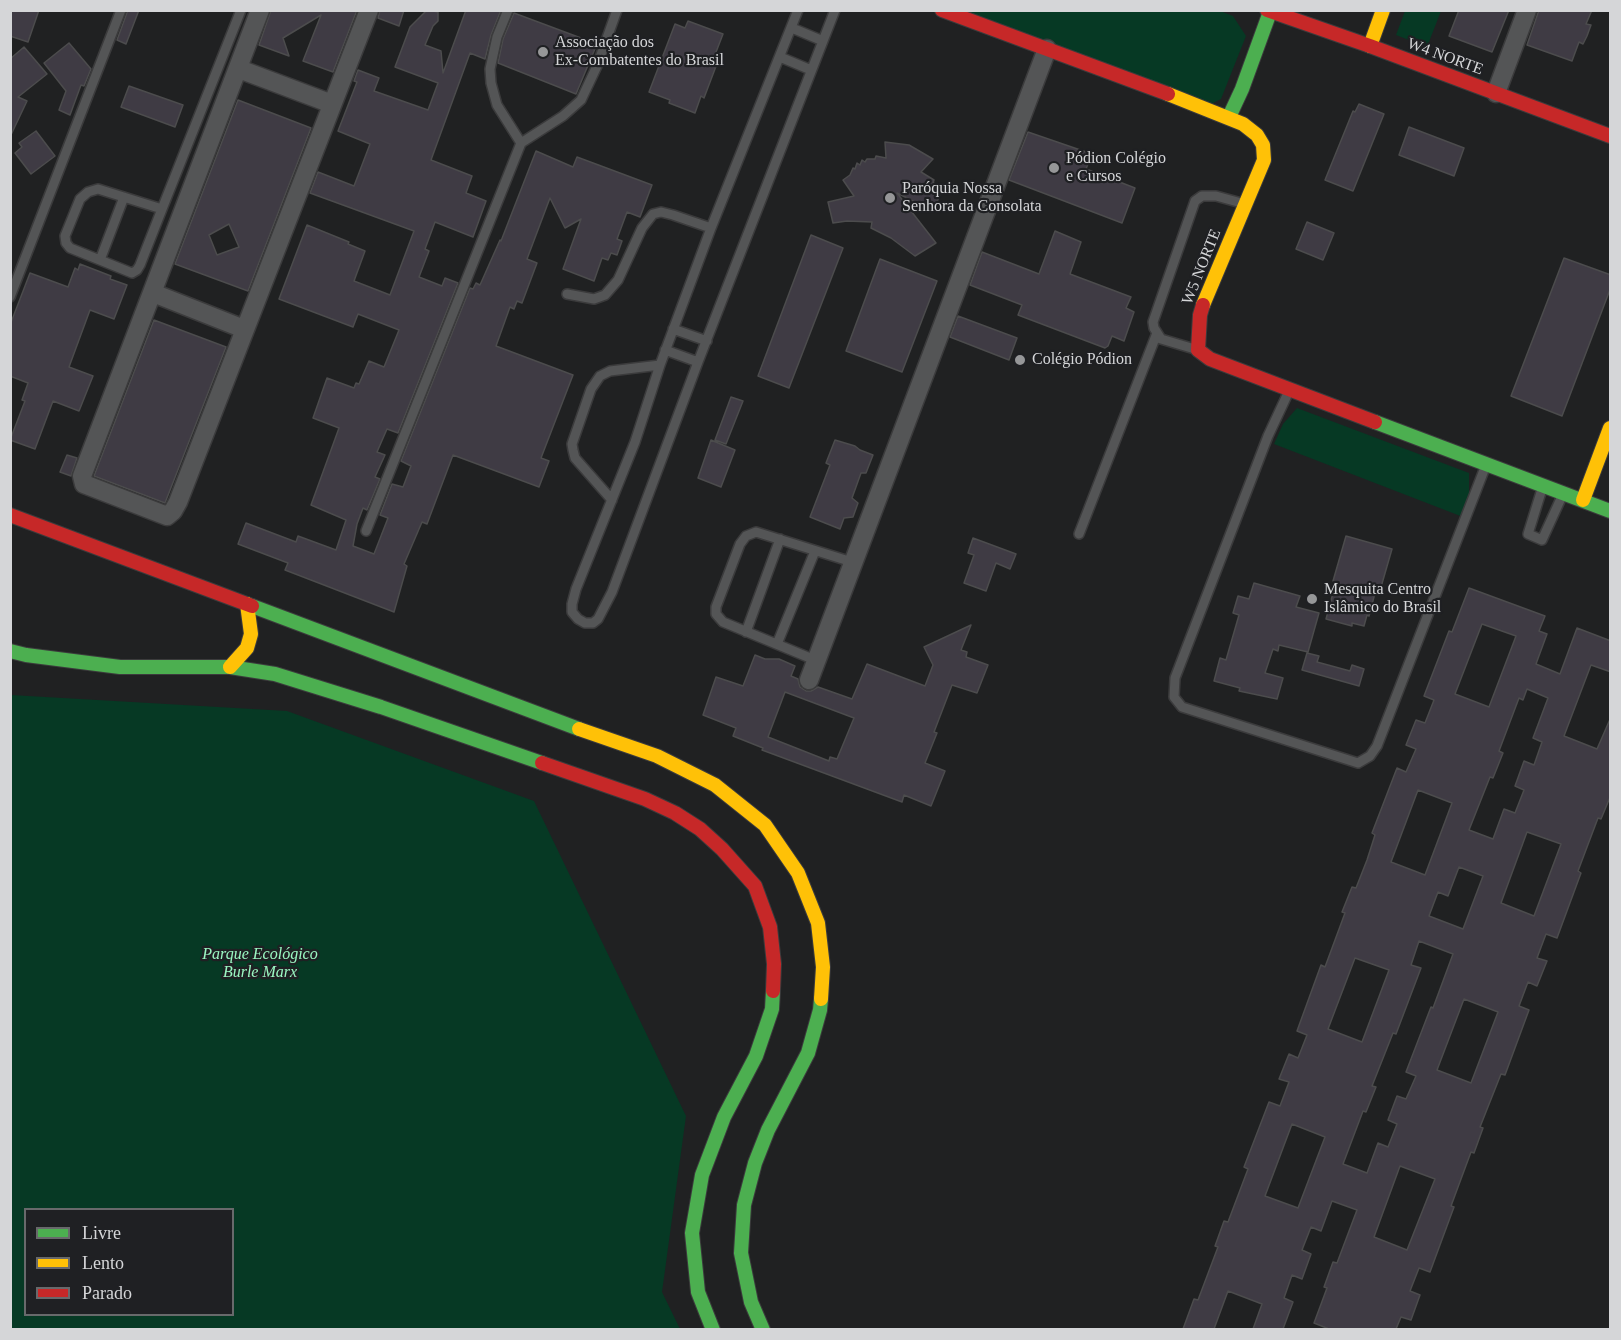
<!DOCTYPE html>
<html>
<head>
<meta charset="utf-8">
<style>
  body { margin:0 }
  #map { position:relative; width:1621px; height:1340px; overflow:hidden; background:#202122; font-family:Georgia,serif }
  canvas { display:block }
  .frame { position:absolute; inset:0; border:12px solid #d5d6d8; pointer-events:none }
  .legend { position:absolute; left:24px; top:1208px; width:210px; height:108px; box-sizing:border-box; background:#1f2023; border:2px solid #68696b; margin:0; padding:8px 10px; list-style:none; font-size:18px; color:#d5d6d8 }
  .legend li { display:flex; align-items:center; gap:12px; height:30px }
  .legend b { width:30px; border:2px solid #68696b }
</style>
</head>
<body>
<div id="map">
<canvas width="1621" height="1340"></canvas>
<div class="frame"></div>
<ul class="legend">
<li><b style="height:8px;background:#4caf50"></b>Livre</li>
<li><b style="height:8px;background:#ffc107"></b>Lento</li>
<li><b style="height:8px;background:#c62828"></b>Parado</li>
</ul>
</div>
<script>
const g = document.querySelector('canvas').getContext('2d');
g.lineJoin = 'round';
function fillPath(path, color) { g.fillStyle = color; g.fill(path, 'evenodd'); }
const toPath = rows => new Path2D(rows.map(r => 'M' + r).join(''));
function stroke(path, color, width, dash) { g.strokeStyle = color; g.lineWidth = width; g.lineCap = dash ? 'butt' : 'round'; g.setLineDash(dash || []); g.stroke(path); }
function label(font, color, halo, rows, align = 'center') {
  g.font = font + ' Georgia,serif'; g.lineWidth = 4.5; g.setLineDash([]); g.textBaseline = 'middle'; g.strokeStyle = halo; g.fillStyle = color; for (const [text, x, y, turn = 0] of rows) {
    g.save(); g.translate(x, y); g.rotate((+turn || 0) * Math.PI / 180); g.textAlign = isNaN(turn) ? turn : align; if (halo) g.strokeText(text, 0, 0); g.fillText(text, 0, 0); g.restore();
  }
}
fillPath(toPath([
  [967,11,1220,11,1233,16,1246,36,1221,99,1211,104],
  [1405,11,1441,11,1427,47,1396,35],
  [1297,408,1469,473,1469,494,1463,517,1274,444,1283,424],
  [11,695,287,711,534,801,686,1116,662,1292,680,1329,11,1329],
  [26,1210,232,1210,232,1314,26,1314]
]), '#063924');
const building = toPath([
  [10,10,39,10,28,42,10,36,10,10],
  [128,10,139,10,126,44,117,40,128,10],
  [271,10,357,10,333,72,303,61,321,15,283,38,289,56,259,45,271,10],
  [380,10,404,10,399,26,378,18,380,10],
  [427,10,438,12,438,21,433,26,425,45,441,51,443,73,466,10,501,10,491,35,485,59,470,53,431,160,472,176,466,193,486,201,473,237,435,222,425,249,429,251,419,277,442,286,445,278,458,283,398,433,387,429,377,452,385,455,375,477,380,479,367,510,363,508,357,524,353,546,374,554,388,518,380,515,392,484,403,487,411,466,401,461,470,288,473,289,476,283,480,285,500,240,501,241,536,151,573,167,577,157,652,185,640,217,627,212,617,239,622,241,617,255,611,253,608,260,602,258,594,281,563,269,581,219,565,228,550,198,527,259,537,263,522,303,517,301,514,309,510,307,496,346,573,375,541,458,549,461,539,487,453,455,427,524,422,522,404,564,407,566,394,612,285,570,288,563,238,544,246,523,296,542,298,536,336,550,346,520,311,505,339,428,313,418,327,378,354,388,356,383,359,384,369,361,384,367,399,330,358,314,353,327,279,299,307,225,349,242,348,244,365,251,354,281,390,295,414,231,310,193,318,172,354,186,370,144,338,131,357,82,354,81,358,70,379,78,374,91,428,110,438,83,395,67,410,27,427,10],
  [1459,10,1509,10,1492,52,1449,36,1459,10],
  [1539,10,1592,10,1586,24,1591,25,1587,36,1583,44,1579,42,1572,61,1527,45,1539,10],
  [514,13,597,44,576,94,498,63,503,39,514,13],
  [688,21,723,34,713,60,718,61,704,98,701,96,695,113,669,103,670,100,649,92,675,24,685,28,688,21],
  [69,43,91,69,84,86,81,85,70,115,59,110,66,91,44,63,69,43],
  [24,47,47,74,18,97,27,101,10,137,10,59,24,47],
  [129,86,183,105,175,127,121,107,129,86],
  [238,100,311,128,248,291,175,264,238,100],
  [229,224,239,247,217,255,209,235,229,224],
  [1359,104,1384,114,1353,191,1325,180,1353,111,1355,112,1359,104],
  [1409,127,1464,148,1454,176,1399,155,1409,127],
  [36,131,55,156,31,174,15,153,22,147,19,143,36,131],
  [1028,132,1092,154,1086,169,1135,188,1122,223,1009,180,1028,132],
  [885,142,909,145,933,159,921,172,934,180,933,183,936,184,935,188,938,189,936,194,940,195,933,211,897,193,936,243,915,256,891,238,871,228,872,222,847,221,833,223,828,202,854,196,843,180,850,175,853,168,855,169,857,163,860,165,862,160,865,162,867,159,875,159,876,156,886,158,885,142],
  [1307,222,1334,233,1323,260,1296,249,1307,222],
  [1055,231,1081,242,1070,274,1131,297,1126,308,1134,312,1124,341,1112,336,1108,346,1105,348,1018,315,1022,305,970,285,982,252,1039,274,1055,231],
  [811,235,843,248,789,388,758,376,811,235],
  [1564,258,1611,275,1611,287,1562,416,1511,396,1564,258],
  [880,259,937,281,902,372,846,351,880,259],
  [80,264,111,276,110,279,127,285,114,319,90,310,69,367,93,376,79,411,53,401,35,449,10,440,25,401,22,400,28,383,10,376,10,325,30,273,68,287,75,268,78,270,80,264],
  [958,316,1017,338,1009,360,950,337,958,316],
  [154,320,226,347,165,503,94,476,154,320],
  [731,397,743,401,726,444,715,440,731,397],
  [711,440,735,450,721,487,698,478,711,440],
  [835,440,855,446,860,450,873,455,866,473,861,473,852,498,858,503,853,517,844,518,840,529,810,517,830,465,826,463,835,440],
  [67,455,77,458,71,476,60,472,67,455],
  [1346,536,1392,549,1379,594,1375,593,1369,616,1367,615,1364,626,1352,623,1352,626,1326,619,1336,582,1333,581,1346,536],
  [973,538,1016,554,1010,569,996,563,986,591,964,583,974,555,968,553,973,538],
  [1254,583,1300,596,1296,607,1319,613,1308,652,1279,645,1278,651,1273,649,1265,673,1283,678,1277,699,1239,691,1240,688,1214,681,1220,658,1226,660,1239,615,1233,613,1238,596,1249,599,1254,583],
  [1469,588,1545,616,1539,631,1547,634,1536,664,1560,674,1577,628,1611,641,1611,672,1591,665,1564,736,1597,749,1611,717,1611,795,1601,819,1598,818,1578,871,1581,873,1557,938,1546,934,1537,958,1547,961,1537,986,1528,982,1519,1006,1529,1010,1505,1075,1501,1074,1480,1127,1483,1128,1474,1153,1471,1152,1451,1206,1454,1207,1430,1272,1419,1268,1410,1291,1420,1295,1411,1320,1401,1317,1396,1329,1329,1329,1314,1323,1327,1288,1324,1287,1333,1262,1337,1263,1357,1210,1332,1201,1321,1231,1311,1227,1302,1250,1311,1254,1302,1279,1292,1275,1284,1298,1293,1302,1283,1329,1253,1329,1262,1304,1228,1291,1214,1329,1183,1329,1194,1299,1198,1300,1218,1247,1215,1246,1224,1221,1228,1222,1248,1169,1244,1167,1269,1102,1280,1106,1289,1082,1279,1079,1289,1054,1298,1058,1307,1035,1297,1031,1321,965,1325,967,1345,913,1342,912,1352,887,1356,888,1367,860,1375,835,1372,833,1397,768,1406,772,1416,749,1406,745,1416,720,1425,723,1434,700,1424,696,1449,631,1452,632,1469,588],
  [1482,624,1516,636,1489,707,1455,694,1482,624],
  [1527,689,1548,698,1533,738,1542,742,1534,765,1524,761,1515,786,1524,790,1515,813,1504,809,1493,839,1469,830,1490,777,1493,778,1503,753,1499,751,1519,698,1523,700,1527,689],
  [1418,790,1452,803,1425,875,1391,862,1418,790],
  [1527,832,1561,844,1534,916,1501,903,1527,832],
  [1459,867,1483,876,1463,929,1429,916,1438,892,1448,896,1459,867],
  [1419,941,1453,954,1433,1008,1431,1007,1406,1072,1416,1076,1406,1099,1397,1096,1388,1120,1397,1124,1388,1147,1378,1143,1367,1173,1343,1164,1363,1111,1366,1112,1376,1087,1372,1086,1393,1033,1396,1034,1421,968,1411,965,1419,941],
  [1355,958,1389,970,1362,1042,1328,1029,1355,958],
  [1464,999,1498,1012,1471,1083,1437,1070,1464,999],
  [1292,1124,1325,1137,1298,1208,1265,1196,1292,1124],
  [1400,1166,1435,1179,1407,1250,1374,1237,1400,1166],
  [971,625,961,650,967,652,966,657,988,665,977,693,952,685,934,732,937,733,925,763,945,771,931,806,904,795,902,802,762,750,763,748,733,736,736,728,703,715,716,677,743,686,755,655,765,659,779,659,795,666,791,676,798,679,800,687,806,691,811,691,818,687,852,699,867,664,925,686,933,665,924,647,971,625],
  [785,692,854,718,837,759,830,757,829,761,768,737,785,692],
  [1307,653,1319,656,1317,662,1350,671,1352,665,1364,669,1359,686,1302,670,1307,653]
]);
fillPath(building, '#3f3b44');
stroke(building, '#4c4c4d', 1.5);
const lane = toPath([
  [508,10,497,37,490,69,491,83,497,105,521,143],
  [798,10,711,228,660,365,635,442,576,589,572,604,572,612,578,619,585,623,593,623,598,619,612,592,698,362,835,10],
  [792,28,823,41],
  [780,57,811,70],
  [162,209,98,189,88,192,80,199,65,236,66,243,70,248,132,273,137,270,140,265,162,209,241,10],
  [100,260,124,197],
  [567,294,594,299,605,295,618,280,642,228,653,214,661,212,673,215,711,228],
  [10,297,121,10],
  [673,329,707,341],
  [665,350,698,362],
  [1198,350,1161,339,1154,328,1153,322,1195,201,1202,196,1216,196,1245,204],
  [1289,391,1268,436,1175,678,1174,697,1182,707,1358,763,1370,756,1377,746,1486,465],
  [1542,489,1528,534,1542,540,1563,494],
  [612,500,575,458,573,450,572,444,591,389,600,376,610,371,660,365],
  [366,531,521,143,563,116,581,100,597,66,617,10],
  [1079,534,1157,333],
  [746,632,780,539],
  [777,644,815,551],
  [815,660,723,622,716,614,716,607,740,544,746,536,756,532,852,562]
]);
const street = toPath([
  [260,10,82,476,84,484,167,516,173,511,178,502,369,10],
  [239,69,332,104],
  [1496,93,1527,10],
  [153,293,244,329],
  [809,680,1047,49]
]);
const fast = toPath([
  [1229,117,1242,89,1270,12],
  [1375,422,1610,511],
  [252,606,579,729],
  [10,651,26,655,120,667,230,667,275,674,381,707,542,763],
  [713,1330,698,1292,692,1233,702,1175,724,1117,756,1056,772,1009,773,991],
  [763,1330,751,1302,741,1253,744,1205,755,1163,768,1130,808,1053,820,1010,821,999]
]);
const slow = toPath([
  [1370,46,1383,10],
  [1168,94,1243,124,1257,135,1263,145,1264,160,1203,305],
  [1583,500,1610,428],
  [230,667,247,648,251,634,247,604],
  [579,729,657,756,715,785,765,825,798,873,818,923,823,967,821,999]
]);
const jam = toPath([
  [942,10,1168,94],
  [1267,10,1370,46,1610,136],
  [1203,305,1200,315,1198,350,1210,359,1375,422],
  [10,515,252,606],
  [542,763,645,799,675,813,700,829,722,849,755,886,770,927,774,964,773,991]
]);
stroke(lane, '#3b3b3c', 12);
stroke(street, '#3b3b3c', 21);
stroke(fast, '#3b3b3c', 16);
stroke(slow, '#3b3b3c', 16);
stroke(jam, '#3b3b3c', 16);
stroke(lane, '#545556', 9);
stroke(street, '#545556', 18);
stroke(fast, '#4caf50', 14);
stroke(slow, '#ffc107', 14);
stroke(jam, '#c62828', 14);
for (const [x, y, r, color] of [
  [543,52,6,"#969798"],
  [1054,168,6,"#969798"],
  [890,198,6,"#969798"],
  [1020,360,6,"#969798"],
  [1312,599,6,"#969798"]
]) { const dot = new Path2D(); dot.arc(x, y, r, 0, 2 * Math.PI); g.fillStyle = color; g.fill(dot); stroke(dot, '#1f2023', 2); }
label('16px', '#d5d6d8', '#1f2023', [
  ["Associação dos",555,43],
  ["Ex-Combatentes do Brasil",555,61],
  ["Pódion Colégio",1066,159],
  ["e Cursos",1066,177],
  ["Paróquia Nossa",902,189],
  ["Senhora da Consolata",902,207],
  ["Colégio Pódion",1032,360],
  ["Mesquita Centro",1324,590],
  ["Islâmico do Brasil",1324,608]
], 'left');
label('16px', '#d5d6d8', '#1f2023', [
  ["W4 NORTE",1445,57,20],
  ["W5 NORTE",1202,267,-68]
]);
label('italic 16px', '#9af7c2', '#1f2023', [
  ["Parque Ecológico",260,955],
  ["Burle Marx",260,973]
]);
</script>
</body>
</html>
